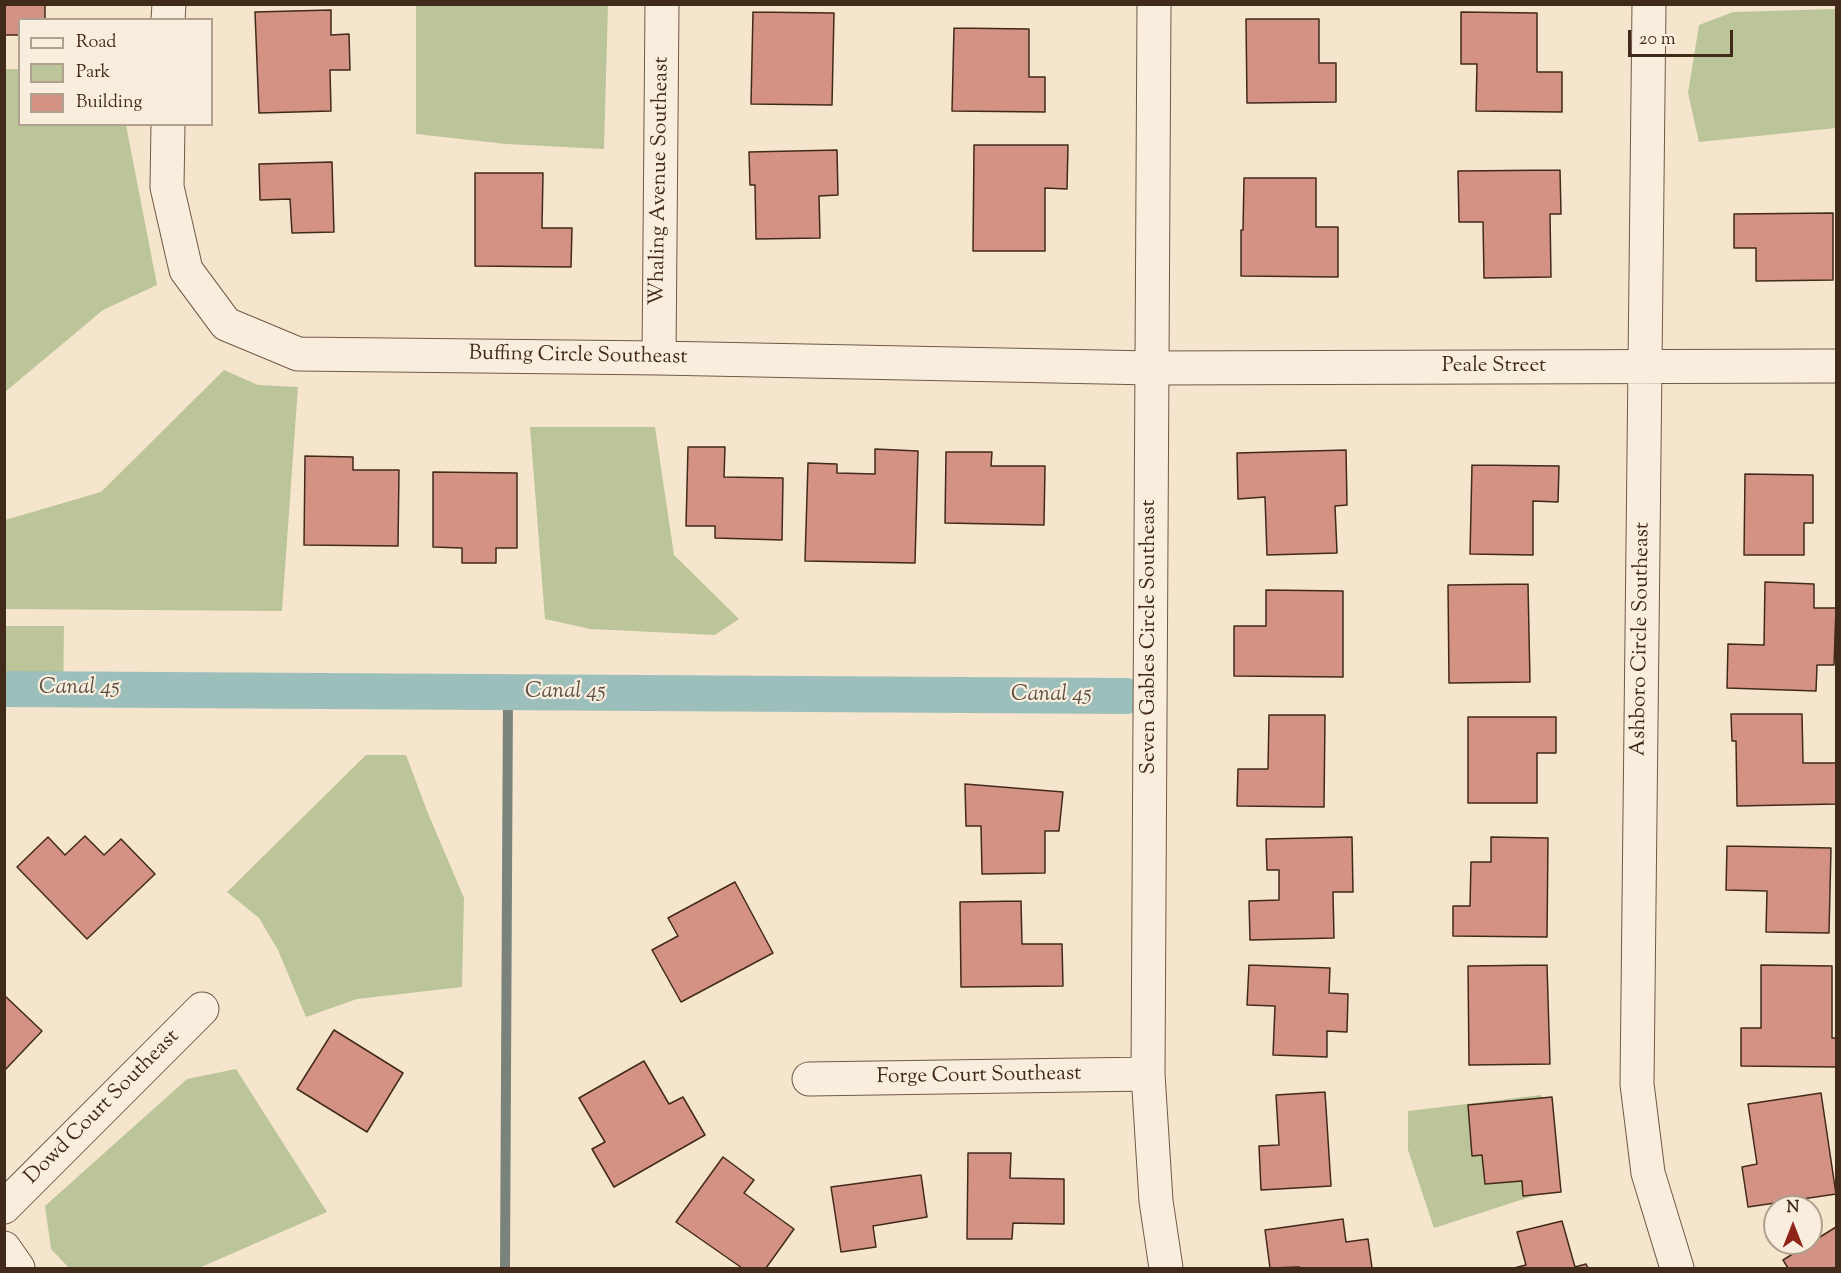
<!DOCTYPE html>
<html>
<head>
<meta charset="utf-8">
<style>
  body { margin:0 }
  #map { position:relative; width:1841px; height:1273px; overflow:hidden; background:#f6e5cd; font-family:"Sorts Mill Goudy",serif }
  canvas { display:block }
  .frame { position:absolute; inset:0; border:6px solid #422a1a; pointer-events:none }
  .legend { position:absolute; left:18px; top:18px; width:195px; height:108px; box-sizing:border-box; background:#f9eede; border:2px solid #b0a090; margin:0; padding:8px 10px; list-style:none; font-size:18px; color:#422a1a }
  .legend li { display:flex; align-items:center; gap:12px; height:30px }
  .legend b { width:30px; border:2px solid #b0a090 }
  .north { position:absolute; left:1763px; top:1195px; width:60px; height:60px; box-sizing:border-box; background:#f9eede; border:2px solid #b0a090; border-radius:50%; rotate:0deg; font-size:16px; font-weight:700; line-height:24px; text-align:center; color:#422a1a }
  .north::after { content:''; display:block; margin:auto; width:21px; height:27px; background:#8f2418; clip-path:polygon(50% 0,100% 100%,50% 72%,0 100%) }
  .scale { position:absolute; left:1628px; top:30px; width:105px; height:27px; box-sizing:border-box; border:3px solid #422a1a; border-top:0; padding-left:8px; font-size:18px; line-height:21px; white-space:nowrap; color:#422a1a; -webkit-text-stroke:4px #f9eede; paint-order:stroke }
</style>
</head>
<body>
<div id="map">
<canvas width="1841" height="1273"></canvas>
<div class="frame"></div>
<ul class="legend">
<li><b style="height:8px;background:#f9eede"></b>Road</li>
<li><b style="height:16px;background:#bbc599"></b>Park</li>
<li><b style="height:16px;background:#d39284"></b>Building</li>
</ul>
<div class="north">N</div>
<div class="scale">20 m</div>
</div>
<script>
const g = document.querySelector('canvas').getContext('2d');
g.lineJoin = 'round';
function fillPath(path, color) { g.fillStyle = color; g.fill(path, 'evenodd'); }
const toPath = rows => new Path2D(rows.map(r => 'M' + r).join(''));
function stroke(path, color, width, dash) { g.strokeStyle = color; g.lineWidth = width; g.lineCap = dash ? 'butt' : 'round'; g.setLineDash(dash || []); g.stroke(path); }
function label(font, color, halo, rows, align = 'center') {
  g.font = font + ' "Sorts Mill Goudy",serif'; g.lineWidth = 4.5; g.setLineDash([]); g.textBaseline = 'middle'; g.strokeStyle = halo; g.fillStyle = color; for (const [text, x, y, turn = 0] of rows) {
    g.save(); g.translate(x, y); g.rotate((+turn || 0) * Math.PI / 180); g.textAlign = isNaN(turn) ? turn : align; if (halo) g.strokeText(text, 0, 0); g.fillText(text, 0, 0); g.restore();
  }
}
fillPath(toPath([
  [416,5,608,5,604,149,506,144,416,134],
  [1836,9,1836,128,1699,142,1688,93,1699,25,1733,12],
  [4,69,19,69,20,124,126,125,157,285,103,310,5,392],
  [224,370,258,385,298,387,282,611,5,609,5,520,101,492],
  [530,427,655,427,674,555,739,619,715,635,590,629,545,619],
  [5,626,64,626,63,706,5,705],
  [366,755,406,755,427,811,464,898,462,987,357,999,306,1017,278,950,259,918,227,892],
  [236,1069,327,1212,199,1268,69,1268,51,1249,45,1206,187,1079],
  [1541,1095,1561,1187,1434,1228,1408,1150,1408,1111]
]), '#bbc599');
stroke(toPath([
  [505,1268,508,692]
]), '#79837b', 10);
stroke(toPath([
  [4,689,1126,696]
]), '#9dbfbb', 36);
const building = toPath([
  [4,4,45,4,45,20,20,20,20,35,4,35,4,4],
  [331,10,331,35,349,34,350,70,330,70,331,111,259,113,255,12,331,10],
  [753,12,834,13,832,105,751,104,753,12],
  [1461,12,1537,13,1537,72,1562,72,1562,112,1476,111,1477,64,1461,64,1461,12],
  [1246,19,1319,19,1319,63,1336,63,1336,102,1247,103,1246,19],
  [954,28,1029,29,1029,77,1045,77,1045,112,952,111,954,28],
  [974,145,1068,145,1067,189,1045,188,1045,251,973,251,974,145],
  [837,150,838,195,819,196,820,238,756,239,755,185,750,185,749,152,837,150],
  [332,162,334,232,292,233,290,199,260,200,259,164,332,162],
  [1560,170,1561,214,1550,214,1551,277,1484,278,1483,222,1459,222,1458,171,1560,170],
  [475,173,543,173,542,228,572,228,571,267,475,266,475,173],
  [1244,178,1316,178,1316,227,1338,227,1338,277,1241,276,1241,230,1243,230,1244,178],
  [1833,213,1833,280,1756,281,1756,248,1734,248,1734,214,1833,213],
  [688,447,725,447,724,477,783,478,782,540,715,538,715,526,686,526,688,447],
  [875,449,918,451,915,563,805,561,808,463,837,464,837,473,875,474,875,449],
  [1346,450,1347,505,1335,506,1337,553,1267,555,1265,497,1238,499,1237,453,1346,450],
  [946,452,992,452,991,466,1045,466,1044,525,945,523,946,452],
  [305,456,353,457,353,470,399,470,398,546,304,545,305,456],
  [1472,465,1559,466,1558,502,1533,501,1533,555,1470,554,1472,465],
  [433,472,517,473,517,548,496,548,496,563,462,563,462,548,433,547,433,472],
  [1745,474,1813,475,1813,523,1804,523,1804,555,1744,555,1745,474],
  [1765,582,1814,584,1814,608,1836,608,1834,665,1817,665,1816,691,1727,688,1728,644,1764,645,1765,582],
  [1528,584,1530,682,1449,683,1448,585,1528,584],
  [1266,590,1343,591,1343,677,1234,676,1234,626,1266,626,1266,590],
  [1731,714,1802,714,1803,763,1836,763,1836,804,1737,806,1736,741,1732,741,1731,714],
  [1269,715,1325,715,1324,807,1237,806,1238,769,1268,769,1269,715],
  [1468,717,1556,717,1556,753,1537,753,1537,803,1468,803,1468,717],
  [965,784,1063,792,1059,831,1045,831,1045,873,982,874,981,826,966,826,965,784],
  [85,836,104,855,121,839,155,874,87,939,17,867,48,837,65,855,85,836],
  [1352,837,1353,892,1333,892,1334,938,1250,940,1249,901,1279,900,1279,870,1267,870,1266,839,1352,837],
  [1491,837,1548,838,1547,937,1453,936,1453,906,1470,906,1471,862,1491,862,1491,837],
  [1727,846,1831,848,1829,933,1766,932,1767,891,1726,890,1727,846],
  [735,882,773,953,681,1002,652,950,678,936,668,918,735,882],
  [1021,901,1022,944,1062,944,1063,986,961,987,960,902,1021,901],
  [1249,965,1330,968,1329,993,1348,994,1347,1032,1327,1031,1327,1057,1273,1055,1275,1006,1247,1005,1249,965],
  [1547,965,1550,1064,1469,1065,1468,966,1547,965],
  [1761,965,1832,966,1832,1038,1836,1038,1836,1067,1741,1066,1741,1028,1761,1028,1761,965],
  [4,995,42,1031,4,1071,4,995],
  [334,1030,403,1073,367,1132,297,1089,334,1030],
  [644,1061,669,1104,683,1097,705,1135,614,1187,592,1149,605,1142,579,1098,644,1061],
  [1325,1092,1331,1186,1261,1190,1259,1146,1279,1145,1276,1095,1325,1092],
  [1821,1093,1836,1194,1748,1207,1742,1167,1757,1164,1748,1104,1821,1093],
  [1552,1097,1561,1192,1523,1196,1522,1181,1485,1184,1482,1155,1472,1156,1468,1105,1552,1097],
  [968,1153,1011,1153,1010,1178,1064,1179,1064,1224,1013,1223,1012,1239,967,1239,968,1153],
  [723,1157,754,1180,744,1193,794,1229,766,1268,742,1268,676,1222,723,1157],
  [921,1175,927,1217,873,1226,876,1247,841,1252,831,1187,921,1175],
  [1343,1219,1346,1242,1368,1239,1372,1268,1300,1268,1299,1267,1270,1268,1265,1230,1343,1219],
  [1562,1221,1575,1267,1586,1264,1588,1268,1514,1268,1526,1265,1517,1232,1562,1221],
  [1836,1227,1836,1268,1788,1268,1783,1260,1836,1227]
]);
fillPath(building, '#d39284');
stroke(building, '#422a1a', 1.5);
const minor = toPath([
  [1154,4,1148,1074,1156,1201,1166,1268],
  [1649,4,1637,1084,1648,1173,1677,1268],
  [168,20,169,4],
  [168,124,167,187,186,270,226,324,298,354,659,358,1152,368,1836,366],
  [659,358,662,4],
  [809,1079,1148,1074],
  [4,1207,202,1009],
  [4,1248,18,1268]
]);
stroke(minor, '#6f5947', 35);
stroke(minor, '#f9eede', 33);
label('21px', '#422a1a', '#f9eede', [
  ["Whaling Avenue Southeast",661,181,-89],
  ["Buffing Circle Southeast",578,357,1],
  ["Peale Street",1494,367],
  ["Seven Gables Circle Southeast",1150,637,-90],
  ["Ashboro Circle Southeast",1642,639,-89],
  ["Forge Court Southeast",979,1077,-1],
  ["Dowd Court Southeast",103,1108,-45]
]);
label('italic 22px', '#594f42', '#f9eede', [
  ["Canal 45",79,689],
  ["Canal 45",565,693],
  ["Canal 45",1051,696]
]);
</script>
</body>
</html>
